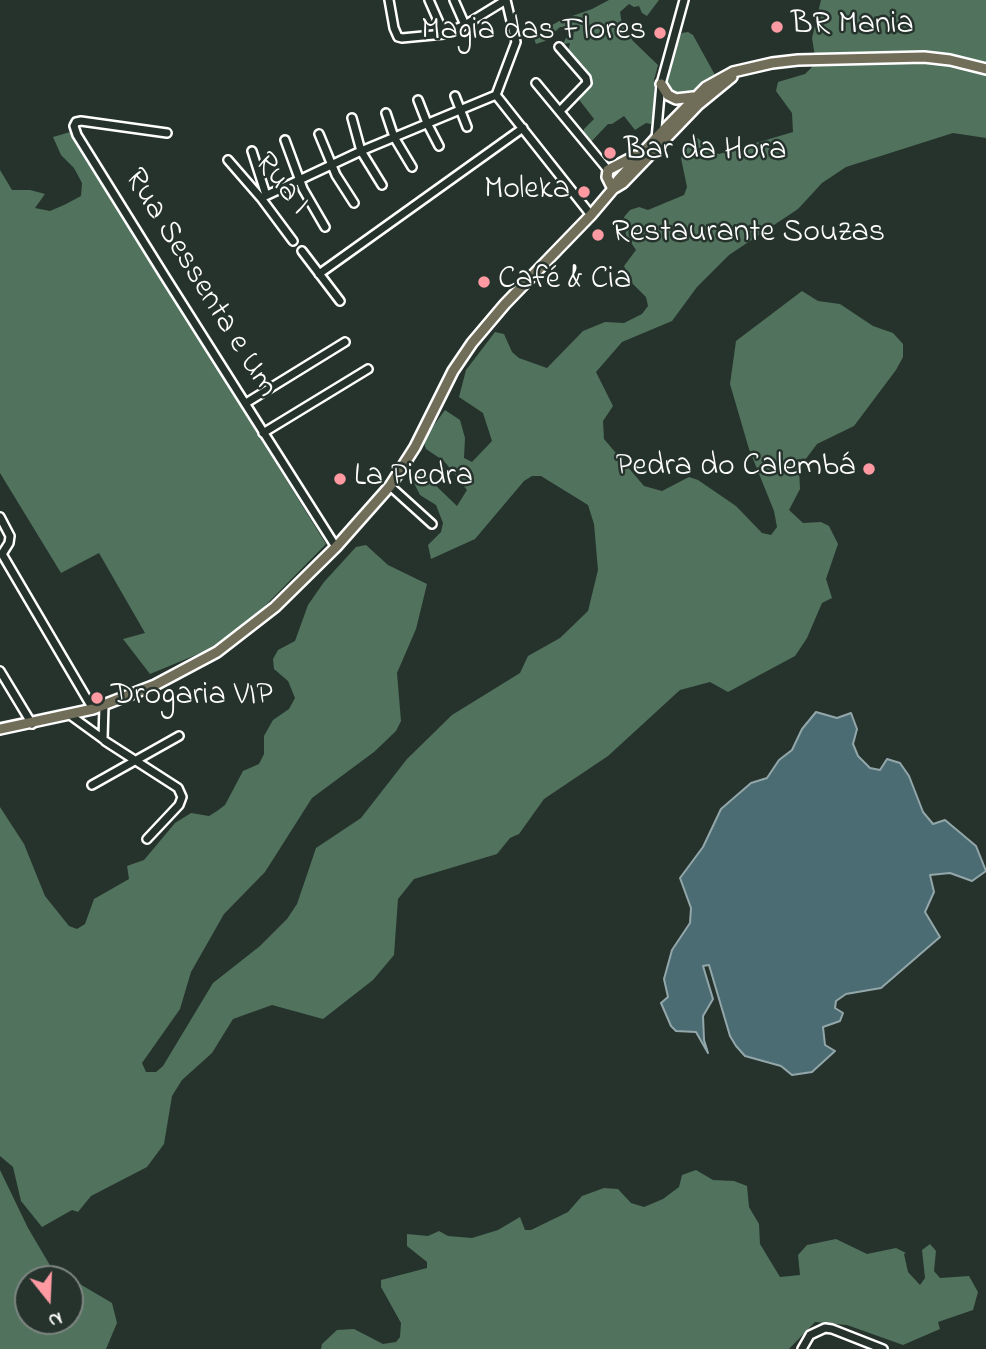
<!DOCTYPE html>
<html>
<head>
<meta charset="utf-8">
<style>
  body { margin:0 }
  #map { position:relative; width:986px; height:1349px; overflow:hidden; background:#26332d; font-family:"Indie Flower",sans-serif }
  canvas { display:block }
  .north { position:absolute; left:14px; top:1265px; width:70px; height:70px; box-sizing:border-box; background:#26332d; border:2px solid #7d8581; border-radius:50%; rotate:162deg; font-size:19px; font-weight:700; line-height:28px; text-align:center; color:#fff }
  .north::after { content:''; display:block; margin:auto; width:24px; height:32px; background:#ff9aa2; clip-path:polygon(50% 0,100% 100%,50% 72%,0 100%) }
</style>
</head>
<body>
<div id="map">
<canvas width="986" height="1349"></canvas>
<div class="north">N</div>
</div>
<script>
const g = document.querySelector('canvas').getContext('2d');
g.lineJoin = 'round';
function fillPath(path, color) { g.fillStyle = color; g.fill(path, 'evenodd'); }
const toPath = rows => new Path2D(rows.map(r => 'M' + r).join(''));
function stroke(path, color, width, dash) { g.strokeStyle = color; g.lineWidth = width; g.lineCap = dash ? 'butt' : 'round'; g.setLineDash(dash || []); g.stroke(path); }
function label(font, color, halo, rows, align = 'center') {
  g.font = font + ' "Indie Flower",sans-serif'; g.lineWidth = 5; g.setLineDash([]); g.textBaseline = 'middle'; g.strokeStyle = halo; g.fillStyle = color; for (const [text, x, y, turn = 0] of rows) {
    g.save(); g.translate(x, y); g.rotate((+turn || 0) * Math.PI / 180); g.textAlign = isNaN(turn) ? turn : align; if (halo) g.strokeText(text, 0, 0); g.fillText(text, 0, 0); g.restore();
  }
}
fillPath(toPath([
  [609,0,659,0,647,16,642,13,639,6,634,7,629,4,620,12,622,24,633,41,658,65,654,80,655,101,651,124,646,123,635,130,624,116,612,124,608,124,590,143,583,134,584,129,594,119,577,97,592,82,590,76,584,67,575,63,568,51,570,43,563,44,566,38,573,37,574,31,569,27,560,27,545,41,536,44,533,36,561,20,592,9],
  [821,0,986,0,986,138,953,133,846,167,822,183,798,209,729,255,697,287,672,321,622,342,596,372,613,406,603,421,604,439,644,486,662,491,689,477,698,480,736,506,762,533,771,535,777,527,774,511,749,449,730,384,736,341,802,291,818,301,840,304,873,326,893,333,903,344,903,357,896,370,854,426,817,444,799,468,800,489,789,510,803,523,821,522,829,526,838,544,826,579,832,598,822,603,807,638,795,656,728,692,710,682,680,690,608,756,544,799,519,834,510,838,497,854,414,879,398,899,394,955,373,980,323,1019,272,1005,233,1019,212,1053,182,1080,172,1096,164,1144,147,1167,91,1196,78,1212,72,1210,42,1227,21,1201,13,1167,0,1156,0,807,24,844,45,896,69,926,77,929,85,924,94,899,129,879,127,866,144,860,175,823,191,813,209,816,217,811,225,805,243,771,259,764,264,754,264,736,273,720,289,709,295,698,288,681,274,669,273,659,278,650,295,641,308,605,324,582,356,547,366,545,388,565,427,584,416,629,397,673,401,721,396,731,374,752,312,798,265,872,224,914,191,972,180,1009,142,1063,146,1072,156,1072,163,1066,213,983,260,946,287,919,297,904,316,848,361,818,407,759,452,715,520,673,528,656,560,638,588,611,598,570,594,524,588,505,541,476,532,476,524,481,475,539,431,559,428,545,441,532,443,523,436,505,420,495,412,479,417,471,426,472,430,480,457,506,467,490,444,461,426,449,423,440,445,410,460,420,465,438,464,458,472,462,492,441,483,413,459,397,466,370,495,332,504,334,512,352,519,358,547,368,583,331,605,322,624,323,642,314,648,306,646,297,632,283,624,266,636,250,626,235,624,217,630,210,639,207,648,210,684,195,687,187,681,158,689,141,698,138,710,151,719,154,793,132,792,113,776,91,778,82,805,74,812,67,815,57,812,38],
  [688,32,693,35,715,75,713,79,684,97,677,98,668,91,666,82,679,38,682,33],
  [70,132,326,544,253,618,227,638,208,650,150,674,123,639,145,633,99,553,61,573,0,473,0,170,12,190,30,190,45,194,35,208,50,211,64,205,81,196,82,183,74,168,61,155,53,137],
  [0,1170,28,1228,51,1267,112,1303,117,1323,106,1349,0,1349],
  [28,1279,70,1279,70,1321,28,1321],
  [696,1170,713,1180,734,1181,747,1186,749,1207,759,1224,760,1244,780,1277,800,1275,798,1255,807,1245,836,1239,867,1254,896,1248,906,1253,904,1254,908,1272,920,1285,925,1278,922,1250,930,1244,936,1251,934,1271,940,1278,969,1276,978,1292,973,1310,938,1322,940,1329,903,1345,847,1325,815,1322,789,1349,321,1349,322,1344,337,1330,354,1329,383,1344,396,1342,400,1337,401,1323,381,1287,381,1280,427,1268,427,1262,407,1246,407,1234,428,1236,439,1231,448,1236,472,1238,498,1230,520,1217,525,1230,531,1230,568,1212,582,1196,604,1188,618,1189,631,1203,644,1207,663,1199,679,1187,682,1175]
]), '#51725c');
const water = toPath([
  [816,712,837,718,851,713,857,729,853,744,858,756,870,768,880,770,887,759,900,763,909,776,923,812,933,824,945,820,976,846,986,871,972,881,950,873,930,875,934,892,925,912,940,937,881,988,846,994,836,1001,835,1008,843,1013,840,1021,823,1027,825,1045,835,1051,812,1072,792,1075,781,1066,745,1056,736,1046,730,1036,709,965,703,966,713,999,703,1016,704,1040,708,1053,696,1032,676,1031,671,1026,661,1003,668,997,664,979,672,950,690,923,691,908,680,878,703,847,721,809,751,783,767,778,779,760,792,750,802,729,816,712]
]);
fillPath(water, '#4b6c72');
stroke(water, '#93a7aa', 2);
const minor = toPath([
  [389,0,394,28,398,37,402,38,444,34,465,25,506,0],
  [429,0,444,34],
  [454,0,465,25],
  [559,47,586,78,587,83,560,111],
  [536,83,608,170],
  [496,95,591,215],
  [496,95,516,42,506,0],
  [455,96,467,127],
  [418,100,427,123,439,146],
  [386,113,394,137,412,167],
  [352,118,361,151,382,185],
  [167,133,81,121,76,122,74,126,77,135,164,275,336,547],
  [319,134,336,175,354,203],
  [656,139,661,84,684,0],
  [285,140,303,189,325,227],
  [252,151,266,195],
  [228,160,261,198,293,241],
  [261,198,361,151,496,95],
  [302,251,340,301],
  [319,274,523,128],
  [246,403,345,342],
  [263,433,368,369],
  [390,486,432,524],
  [0,517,10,536,9,543,2,554,93,709],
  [0,671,32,724],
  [70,715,103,739],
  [103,739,104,705],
  [105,741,178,788,182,797,179,805,147,839],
  [92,785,179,736],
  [802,1349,810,1335,825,1328,832,1329,883,1349]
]);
const major = toPath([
  [661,84,668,95,676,99,693,97],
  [613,189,623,183,699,104,732,77],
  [613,189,607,177,608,170,635,156],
  [0,729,93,709,155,685,217,652,275,607,336,547,390,486,415,447,453,371,472,343,505,304,591,215,613,189,618,180,657,137,706,87,733,72,772,63,798,60,924,57,950,60,986,69]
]);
stroke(minor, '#fff', 12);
stroke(major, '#fff', 14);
stroke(minor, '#26332d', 7);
stroke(major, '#706e59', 9);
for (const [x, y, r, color] of [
  [777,27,7,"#ff9aa2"],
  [660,33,7,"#ff9aa2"],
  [610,153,7,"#ff9aa2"],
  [584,192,7,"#ff9aa2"],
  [598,235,7,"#ff9aa2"],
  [484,282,7,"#ff9aa2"],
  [869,469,7,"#ff9aa2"],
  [340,479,7,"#ff9aa2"],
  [97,698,7,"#ff9aa2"]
]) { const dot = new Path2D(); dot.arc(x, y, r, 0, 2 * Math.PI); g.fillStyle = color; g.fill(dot); stroke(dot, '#26332d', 2.5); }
label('32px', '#fff', '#26332d', [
  ["BR Mania",791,27],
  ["Magia das Flores",646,33,"right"],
  ["Bar da Hora",624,153],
  ["Moleka",570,192,"right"],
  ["Restaurante Souzas",612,235],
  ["Café & Cia",498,282],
  ["Pedra do Calembá",855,469,"right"],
  ["La Piedra",354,479],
  ["Drogaria VIP",111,698]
], 'left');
label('32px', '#fff', '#26332d', [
  ["Rua I",280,185,51],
  ["Rua Sessenta e Um",199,284,58]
]);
</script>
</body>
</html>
